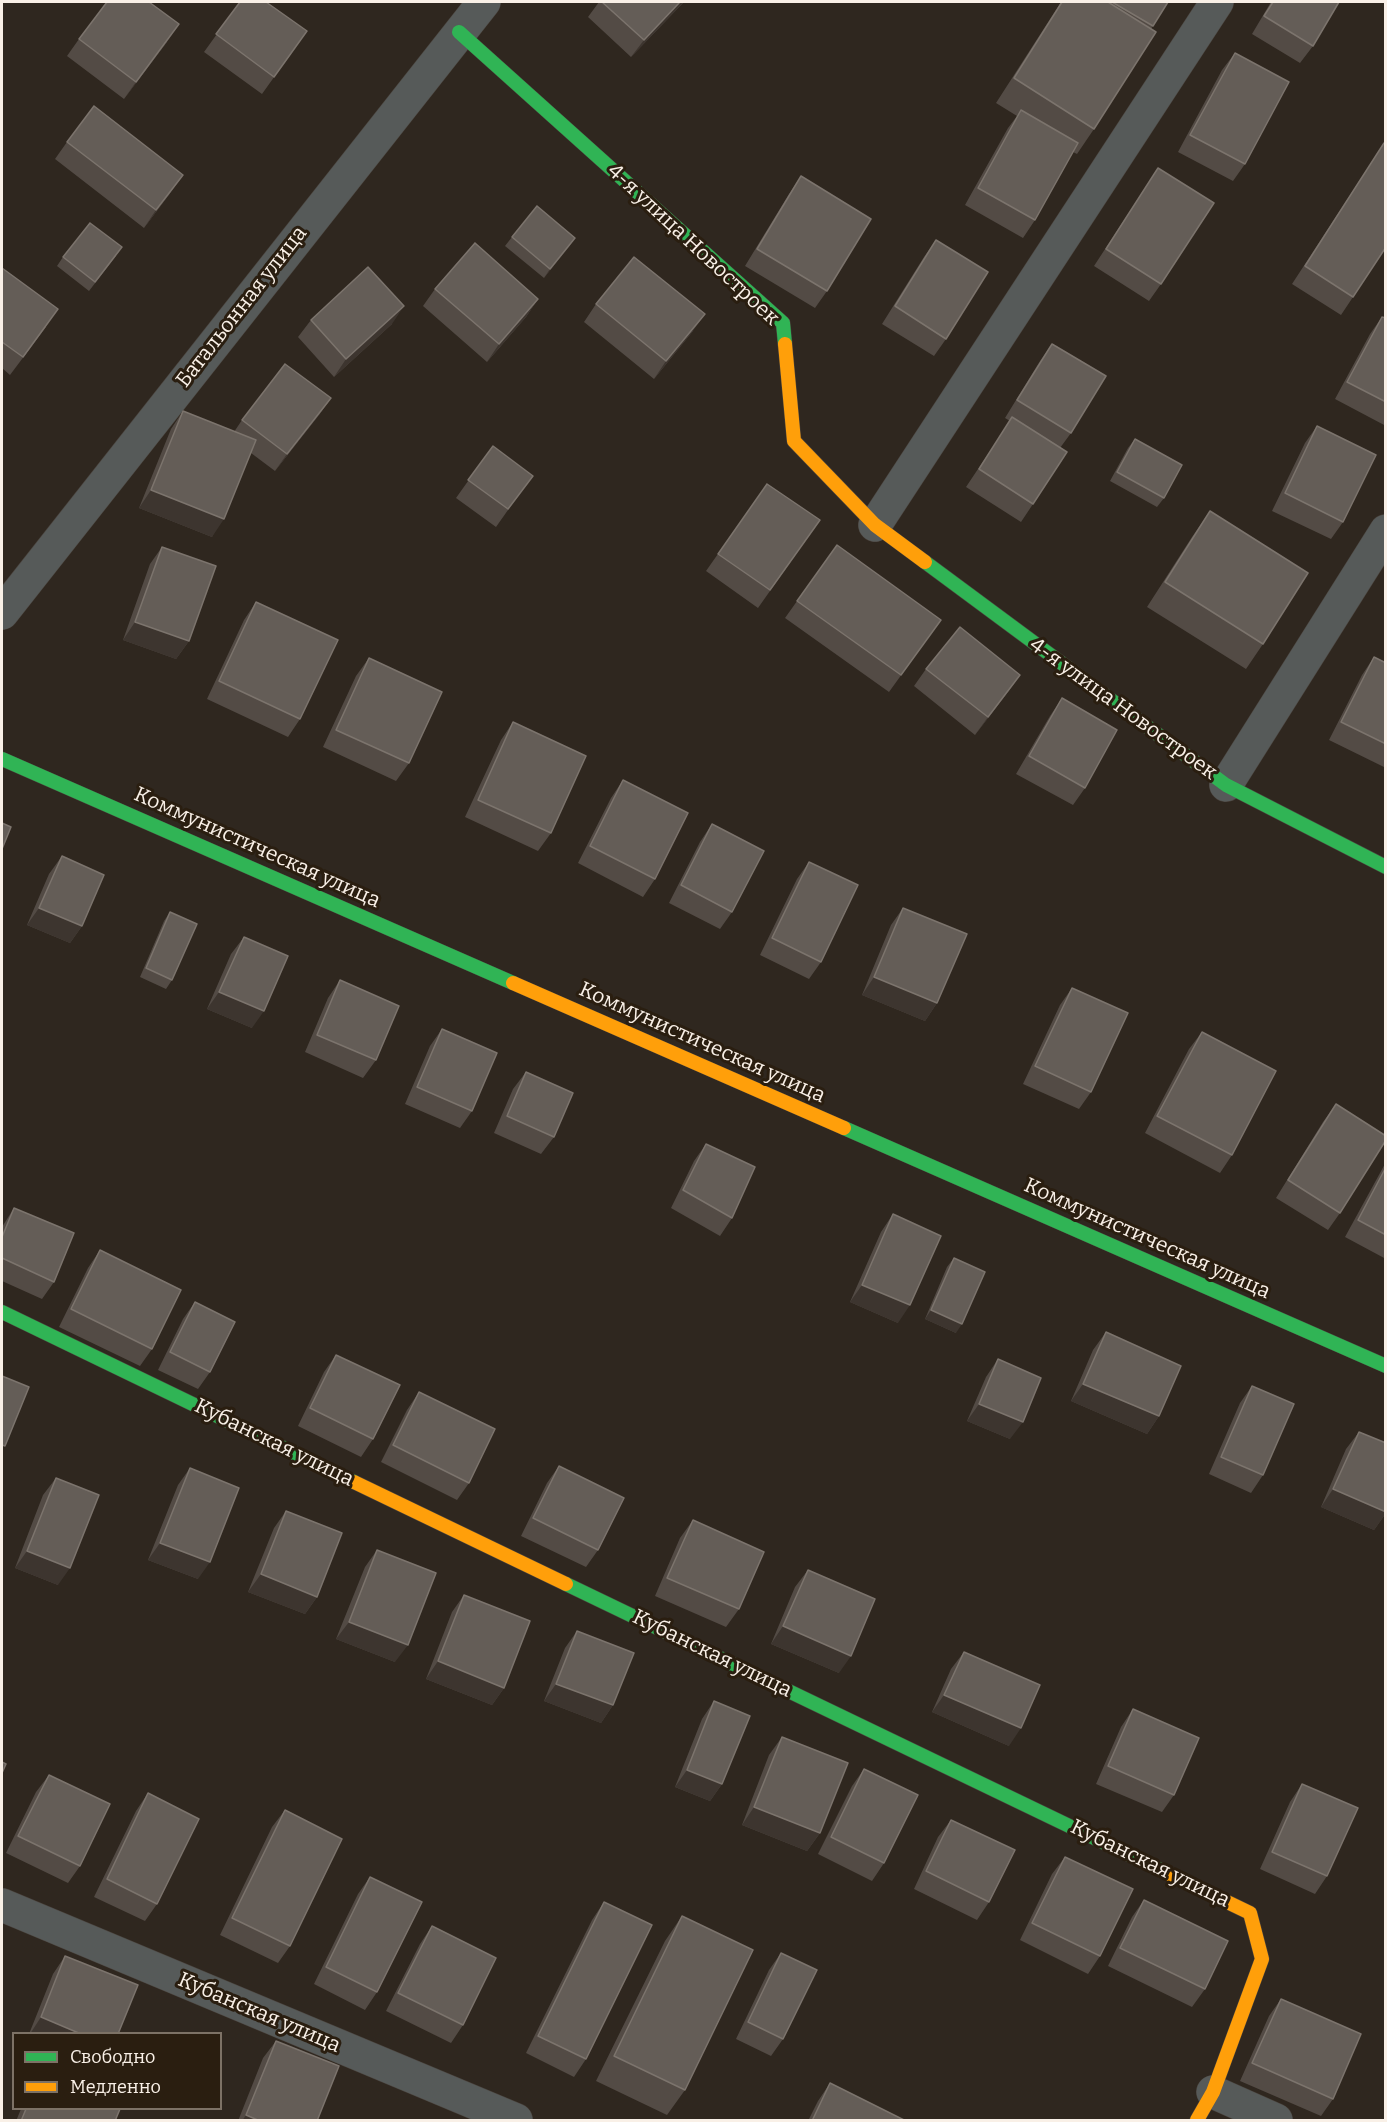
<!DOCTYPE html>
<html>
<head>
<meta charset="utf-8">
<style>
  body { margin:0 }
  #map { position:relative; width:1387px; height:2122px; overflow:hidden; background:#2f271f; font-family:Bitter,serif }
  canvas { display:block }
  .frame { position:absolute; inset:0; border:3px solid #f9f0e7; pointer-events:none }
  .legend { position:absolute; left:12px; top:2032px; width:210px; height:78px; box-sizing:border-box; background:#2a1e10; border:2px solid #7d7266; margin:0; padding:8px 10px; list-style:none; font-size:18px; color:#f9f0e7 }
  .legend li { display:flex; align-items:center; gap:12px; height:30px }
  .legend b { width:30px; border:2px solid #7d7266 }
</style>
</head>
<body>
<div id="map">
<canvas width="1387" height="2122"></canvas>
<div class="frame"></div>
<ul class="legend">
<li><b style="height:8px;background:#30b455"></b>Свободно</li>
<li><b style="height:8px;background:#ff9f0a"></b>Медленно</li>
</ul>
</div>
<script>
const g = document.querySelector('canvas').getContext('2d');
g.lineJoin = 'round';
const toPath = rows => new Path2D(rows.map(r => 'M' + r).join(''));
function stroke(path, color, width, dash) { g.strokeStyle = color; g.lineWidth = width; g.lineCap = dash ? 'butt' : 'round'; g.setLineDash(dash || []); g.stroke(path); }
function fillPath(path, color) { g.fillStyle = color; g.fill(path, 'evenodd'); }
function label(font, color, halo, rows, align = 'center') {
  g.font = font + ' Bitter,serif'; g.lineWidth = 6; g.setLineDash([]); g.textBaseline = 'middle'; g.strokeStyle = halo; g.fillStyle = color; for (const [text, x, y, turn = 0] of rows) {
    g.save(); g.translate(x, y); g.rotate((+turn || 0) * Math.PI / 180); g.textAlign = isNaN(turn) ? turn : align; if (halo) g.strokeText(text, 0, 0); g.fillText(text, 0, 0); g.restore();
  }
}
const street = toPath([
  [875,525,1217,2],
  [2,613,484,2],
  [1226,785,1386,531],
  [2,1905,516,2120],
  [1213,2092,1276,2120]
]);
const fast = toPath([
  [459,32,783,323,785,344],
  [925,562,1226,785,1386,867],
  [2,759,513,983],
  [844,1128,1386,1366],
  [2,1312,354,1482],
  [566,1584,1167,1873]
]);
const slow = toPath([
  [785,344,794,441,875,525,925,562],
  [513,983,844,1128],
  [354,1482,566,1584],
  [1167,1873,1250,1913,1262,1959,1213,2092,1197,2120]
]);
stroke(street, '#4a433d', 34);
stroke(fast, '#4a433d', 15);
stroke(slow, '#4a433d', 15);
stroke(street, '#565a59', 33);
stroke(fast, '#30b455', 14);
stroke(slow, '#ff9f0a', 14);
fillPath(toPath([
  [240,2,307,31,262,94,204,52],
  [599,2,684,2,631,57,588,17],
  [1061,2,1168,2,1151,29,1094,129,1077,154,1073,152,1035,220,1023,238,965,205,1008,128,1017,116,996,103],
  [1271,2,1339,2,1313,46,1300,63,1252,34],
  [79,39,167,42,124,99,67,56],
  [1235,53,1245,164,1233,181,1178,152,1222,70],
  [67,142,171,192,144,228,55,159],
  [1384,143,1353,297,1341,315,1292,284],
  [1158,168,1161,284,1149,301,1094,266],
  [801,176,827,291,815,308,745,266,789,194],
  [512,237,575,238,544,278,505,246],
  [936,240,946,339,934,356,882,324,924,257],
  [116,256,89,291,57,266,63,257],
  [2,268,46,327,10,375,2,368],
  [435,289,538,299,526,317,487,362,423,306],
  [596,304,693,331,654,379,584,322],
  [1382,317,1386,318,1386,426,1335,399,1370,334],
  [311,320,392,324,334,377,298,337],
  [1052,344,1071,433,1060,448,1033,504,1021,522,966,487,1010,421,1005,418,1040,361],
  [331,398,319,415,275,471,251,453,212,537,139,508,171,429,183,411,234,432,242,420],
  [1317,426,1343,522,1331,539,1272,511,1305,443],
  [1135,439,1164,498,1157,507,1110,481,1128,448],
  [493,446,520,493,496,527,456,498],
  [767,484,820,520,758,608,706,571],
  [1210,511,1263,644,1246,669,1147,607,1192,537],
  [837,545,941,620,889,692,785,618],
  [162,547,189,641,176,659,123,640,150,564],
  [256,602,300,719,288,737,207,699,244,620],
  [1374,657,1386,663,1386,768,1329,740,1362,675],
  [369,658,409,763,396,781,323,747,356,676],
  [926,669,1020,675,1008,692,975,735,914,686],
  [1062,698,1085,788,1073,805,1016,774,1050,716],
  [513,722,551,833,538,851,465,817,501,740],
  [623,780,655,879,643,897,578,863,611,798],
  [712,824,732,912,720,929,669,903,700,842],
  [62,856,82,926,70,943,27,925,49,874],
  [809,862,821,962,809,979,760,955,797,879],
  [903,908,937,1003,925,1021,862,995,891,925],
  [170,912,172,980,166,989,140,977,164,921],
  [244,937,252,1028,207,1009,231,954],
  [340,980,376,1060,363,1078,305,1052,328,998],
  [1072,988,1091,1092,1079,1109,1023,1084,1060,1005],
  [442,1029,472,1111,460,1128,405,1104,430,1046],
  [1202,1032,1232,1155,1220,1173,1145,1133,1189,1049],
  [526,1072,554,1137,541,1154,494,1133,513,1089],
  [1336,1104,1340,1213,1328,1230,1276,1198,1323,1122],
  [706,1144,732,1218,720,1236,671,1208,694,1161],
  [1386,1162,1386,1259,1345,1237],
  [14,1208,54,1282,42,1299,2,1281,2,1227],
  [893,1214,898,1323,850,1302,881,1232],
  [100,1250,152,1349,140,1366,59,1327,88,1268],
  [954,1258,956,1333,925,1319,947,1267],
  [195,1302,210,1372,198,1389,158,1370,183,1319],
  [1106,1332,1159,1416,1147,1434,1071,1401,1093,1350],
  [336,1355,373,1439,361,1457,298,1426,324,1372],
  [998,1359,1010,1439,967,1421,986,1377],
  [1252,1386,1263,1475,1251,1493,1209,1474,1240,1403],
  [419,1392,469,1483,457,1500,381,1462,407,1410],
  [1359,1432,1386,1443,1386,1513,1374,1530,1321,1507,1346,1449],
  [559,1466,598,1550,586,1567,521,1536,547,1483],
  [190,1468,198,1579,148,1560,178,1485],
  [56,1478,58,1585,15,1568,43,1495],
  [286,1511,317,1597,305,1614,248,1592,274,1528],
  [693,1520,739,1609,726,1627,655,1596,680,1538],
  [377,1550,395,1662,336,1639,365,1567],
  [808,1570,839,1673,771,1644,795,1587],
  [464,1595,504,1688,492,1705,426,1679,452,1612],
  [577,1631,613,1705,601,1723,544,1701,565,1648],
  [964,1652,1009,1746,932,1712,951,1669],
  [714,1701,722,1784,710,1801,675,1787,702,1719],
  [1133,1709,1174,1795,1162,1812,1096,1784,1121,1727],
  [782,1737,820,1833,807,1851,742,1825,769,1755],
  [864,1769,884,1863,872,1881,818,1854,852,1786],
  [49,1775,80,1866,68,1883,6,1853,36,1792],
  [1302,1784,1327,1876,1315,1894,1260,1869,1290,1802],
  [148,1793,157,1904,145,1921,94,1897,136,1811],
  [285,1810,290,1946,278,1963,220,1935,272,1827],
  [951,1820,989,1902,977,1920,914,1889,938,1837],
  [1065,1857,1100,1956,1088,1974,1020,1940,1052,1874],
  [370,1877,377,1992,365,2010,314,1984,358,1894],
  [1144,1900,1205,1989,1192,2007,1108,1966,1132,1917],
  [604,1902,586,2059,574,2077,526,2053,592,1920],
  [682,1916,685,2090,667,2115,596,2081,665,1941],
  [432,1926,463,2025,451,2043,386,2011,420,1944],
  [781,1953,783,2039,771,2056,736,2039,769,1970],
  [65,1956,118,2034,29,2034,53,1974],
  [1281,1999,1333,2099,1321,2116,1240,2081,1269,2016],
  [276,2041,317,2121,238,2121,263,2058],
  [830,2083,906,2121,808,2121,818,2101],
  [21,2109,120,2109,115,2121,16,2121]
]), '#534b45');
fillPath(toPath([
  [680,2,684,2,631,57,644,40],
  [179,24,167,42,124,99,136,82],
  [183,175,171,192,144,228,156,210],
  [575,238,569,247,544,278,550,269],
  [538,299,526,317,487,362,499,344],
  [404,306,392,324,334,377,346,359],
  [705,314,693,331,654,379,666,361],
  [331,398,319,415,275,471,287,454],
  [151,490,224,519,212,537,139,508],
  [135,622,189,641,176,659,123,640],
  [1020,675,1008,692,975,735,988,717],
  [39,908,82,926,70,943,27,925],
  [874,977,937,1003,925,1021,862,995],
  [219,992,264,1011,252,1028,207,1009],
  [862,1285,910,1305,898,1323,850,1302],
  [931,1310,962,1324,956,1333,925,1319],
  [1083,1384,1159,1416,1147,1434,1071,1401],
  [979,1404,1023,1422,1010,1439,967,1421],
  [1333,1489,1386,1512,1386,1513,1374,1530,1321,1507],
  [160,1543,210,1562,198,1579,148,1560],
  [27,1551,70,1568,58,1585,15,1568],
  [261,1574,317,1597,305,1614,248,1592],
  [349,1622,408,1645,395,1662,336,1639],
  [783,1626,851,1656,839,1673,771,1644],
  [438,1661,504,1688,492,1705,426,1679],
  [556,1684,613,1705,601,1723,544,1701],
  [944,1695,1021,1728,1009,1746,932,1712],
  [687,1770,722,1784,710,1801,675,1787],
  [754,1807,820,1833,807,1851,742,1825],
  [41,2017,81,2034,30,2034],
  [246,2115,260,2121,242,2121]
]), '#3d352f');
const building = toPath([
  [107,2,149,2,179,24,136,82,79,39,107,2],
  [240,2,266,2,307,31,274,77,216,34,240,2],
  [602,2,680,2,644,40,602,2],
  [1062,2,1108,2,1156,32,1094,129,1014,78,1062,2],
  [1112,2,1168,2,1153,26,1112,2],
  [1273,2,1339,2,1313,46,1264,16,1273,2],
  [1235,53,1289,82,1245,164,1190,135,1235,53],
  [94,106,183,175,156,210,67,142,94,106],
  [1021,110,1078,143,1035,220,978,188,1021,110],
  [1384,143,1386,144,1386,247,1353,297,1305,266,1384,143],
  [1158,168,1214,203,1161,284,1106,249,1158,168],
  [801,176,871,219,827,291,757,249,801,176],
  [537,206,575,238,550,269,512,237,537,206],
  [90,223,122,247,95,282,63,257,90,223],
  [936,240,988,272,946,339,895,306,936,240],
  [475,243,538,299,499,344,435,289,475,243],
  [634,257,705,314,666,361,596,304,634,257],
  [368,267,404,306,346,359,311,320,368,267],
  [2,268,58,309,23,357,2,342,2,268],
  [1382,317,1386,318,1386,402,1347,382,1382,317],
  [1052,344,1106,376,1071,433,1017,400,1052,344],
  [285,364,331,398,287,454,242,420,285,364],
  [183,411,256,440,224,519,151,490,183,411],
  [1012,417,1067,452,1033,504,979,469,1012,417],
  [1317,426,1376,455,1343,522,1285,493,1317,426],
  [1135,439,1182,465,1164,498,1117,472,1135,439],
  [493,446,533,476,508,509,468,480,493,446],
  [767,484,820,520,770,590,718,554,767,484],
  [1210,511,1308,573,1263,644,1165,582,1210,511],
  [837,545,941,620,901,675,797,601,837,545],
  [162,547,216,566,189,641,135,622,162,547],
  [256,602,338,640,300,719,219,681,256,602],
  [960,627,1020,675,988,717,926,669,960,627],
  [1374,657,1386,663,1386,744,1341,722,1374,657],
  [369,658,442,692,409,763,336,730,369,658],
  [1062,698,1117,730,1085,788,1029,756,1062,698],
  [513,722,586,756,551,833,478,800,513,722],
  [623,780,688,813,655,879,590,846,623,780],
  [2,823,11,827,2,849,2,823],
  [712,824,764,851,732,912,681,885,712,824],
  [62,856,104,875,82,926,39,908,62,856],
  [809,862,858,885,821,962,772,938,809,862],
  [903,908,967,934,937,1003,874,977,903,908],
  [170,912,197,924,172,980,146,968,170,912],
  [244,937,288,956,264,1011,219,992,244,937],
  [340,980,399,1006,376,1060,317,1035,340,980],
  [1072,988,1128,1013,1091,1092,1035,1066,1072,988],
  [442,1029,497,1053,472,1111,417,1087,442,1029],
  [1202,1032,1276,1071,1232,1155,1157,1116,1202,1032],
  [526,1072,573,1093,554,1137,507,1116,526,1072],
  [1336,1104,1386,1136,1386,1140,1340,1213,1288,1180,1336,1104],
  [706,1144,755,1167,732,1218,683,1190,706,1144],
  [1386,1167,1386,1235,1358,1220,1386,1167],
  [14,1208,74,1233,54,1282,2,1258,2,1237,14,1208],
  [893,1214,941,1236,910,1305,862,1285,893,1214],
  [100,1250,181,1290,152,1349,71,1309,100,1250],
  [954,1258,985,1272,962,1324,931,1310,954,1258],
  [195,1302,235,1322,210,1372,170,1352,195,1302],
  [1106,1332,1181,1366,1159,1416,1083,1384,1106,1332],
  [336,1355,400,1385,373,1439,310,1408,336,1355],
  [998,1359,1041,1378,1023,1422,979,1404,998,1359],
  [2,1376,29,1387,5,1446,2,1445,2,1376],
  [1252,1386,1294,1404,1263,1475,1221,1457,1252,1386],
  [419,1392,495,1429,469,1483,393,1445,419,1392],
  [1359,1432,1386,1443,1386,1512,1333,1489,1359,1432],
  [559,1466,624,1498,598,1550,533,1518,559,1466],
  [190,1468,239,1488,210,1562,160,1543,190,1468],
  [56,1478,99,1495,70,1568,27,1551,56,1478],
  [286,1511,342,1533,317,1597,261,1574,286,1511],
  [693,1520,764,1552,739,1609,667,1578,693,1520],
  [377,1550,436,1573,408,1645,349,1622,377,1550],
  [808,1570,875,1599,851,1656,783,1626,808,1570],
  [464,1595,530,1621,504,1688,438,1661,464,1595],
  [577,1631,634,1653,613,1705,556,1684,577,1631],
  [964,1652,1040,1685,1021,1728,944,1695,964,1652],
  [714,1701,750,1716,722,1784,687,1770,714,1701],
  [1133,1709,1199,1738,1174,1795,1108,1766,1133,1709],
  [782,1737,848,1763,820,1833,754,1807,782,1737],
  [2,1762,6,1764,2,1773,2,1762],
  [864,1769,918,1795,884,1863,831,1837,864,1769],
  [49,1775,110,1804,80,1866,18,1836,49,1775],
  [1302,1784,1358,1808,1327,1876,1272,1852,1302,1784],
  [148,1793,199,1819,157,1904,107,1879,148,1793],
  [285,1810,342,1839,290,1946,232,1918,285,1810],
  [951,1820,1015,1850,989,1902,926,1871,951,1820],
  [1065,1857,1133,1889,1100,1956,1032,1923,1065,1857],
  [370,1877,422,1902,377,1992,326,1967,370,1877],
  [1144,1900,1228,1941,1205,1989,1120,1948,1144,1900],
  [604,1902,652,1925,586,2059,538,2036,604,1902],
  [682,1916,753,1950,685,2090,614,2056,682,1916],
  [432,1926,496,1958,463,2025,398,1993,432,1926],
  [781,1953,817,1970,783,2039,748,2022,781,1953],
  [65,1956,138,1985,118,2034,81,2034,41,2017,65,1956],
  [1281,1999,1361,2034,1333,2099,1252,2063,1281,1999],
  [276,2041,339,2066,317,2121,260,2121,246,2115,276,2041],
  [830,2083,906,2121,812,2121,830,2083],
  [26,2109,120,2109,115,2121,21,2121,26,2109]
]);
fillPath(building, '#645d57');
stroke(building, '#7c746d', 1.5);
label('21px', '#f9f0e7', '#2a1e10', [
  ["4-я улица Новостроек",693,245,43],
  ["Батальонная улица",242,307,-52],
  ["4-я улица Новостроек",1123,709,36],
  ["Коммунистическая улица",257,848,24],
  ["Коммунистическая улица",702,1043,24],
  ["Коммунистическая улица",1147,1239,24],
  ["Кубанская улица",274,1443,26],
  ["Кубанская улица",712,1654,26],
  ["Кубанская улица",1150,1864,26],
  ["Кубанская улица",259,2013,23]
]);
</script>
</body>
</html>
